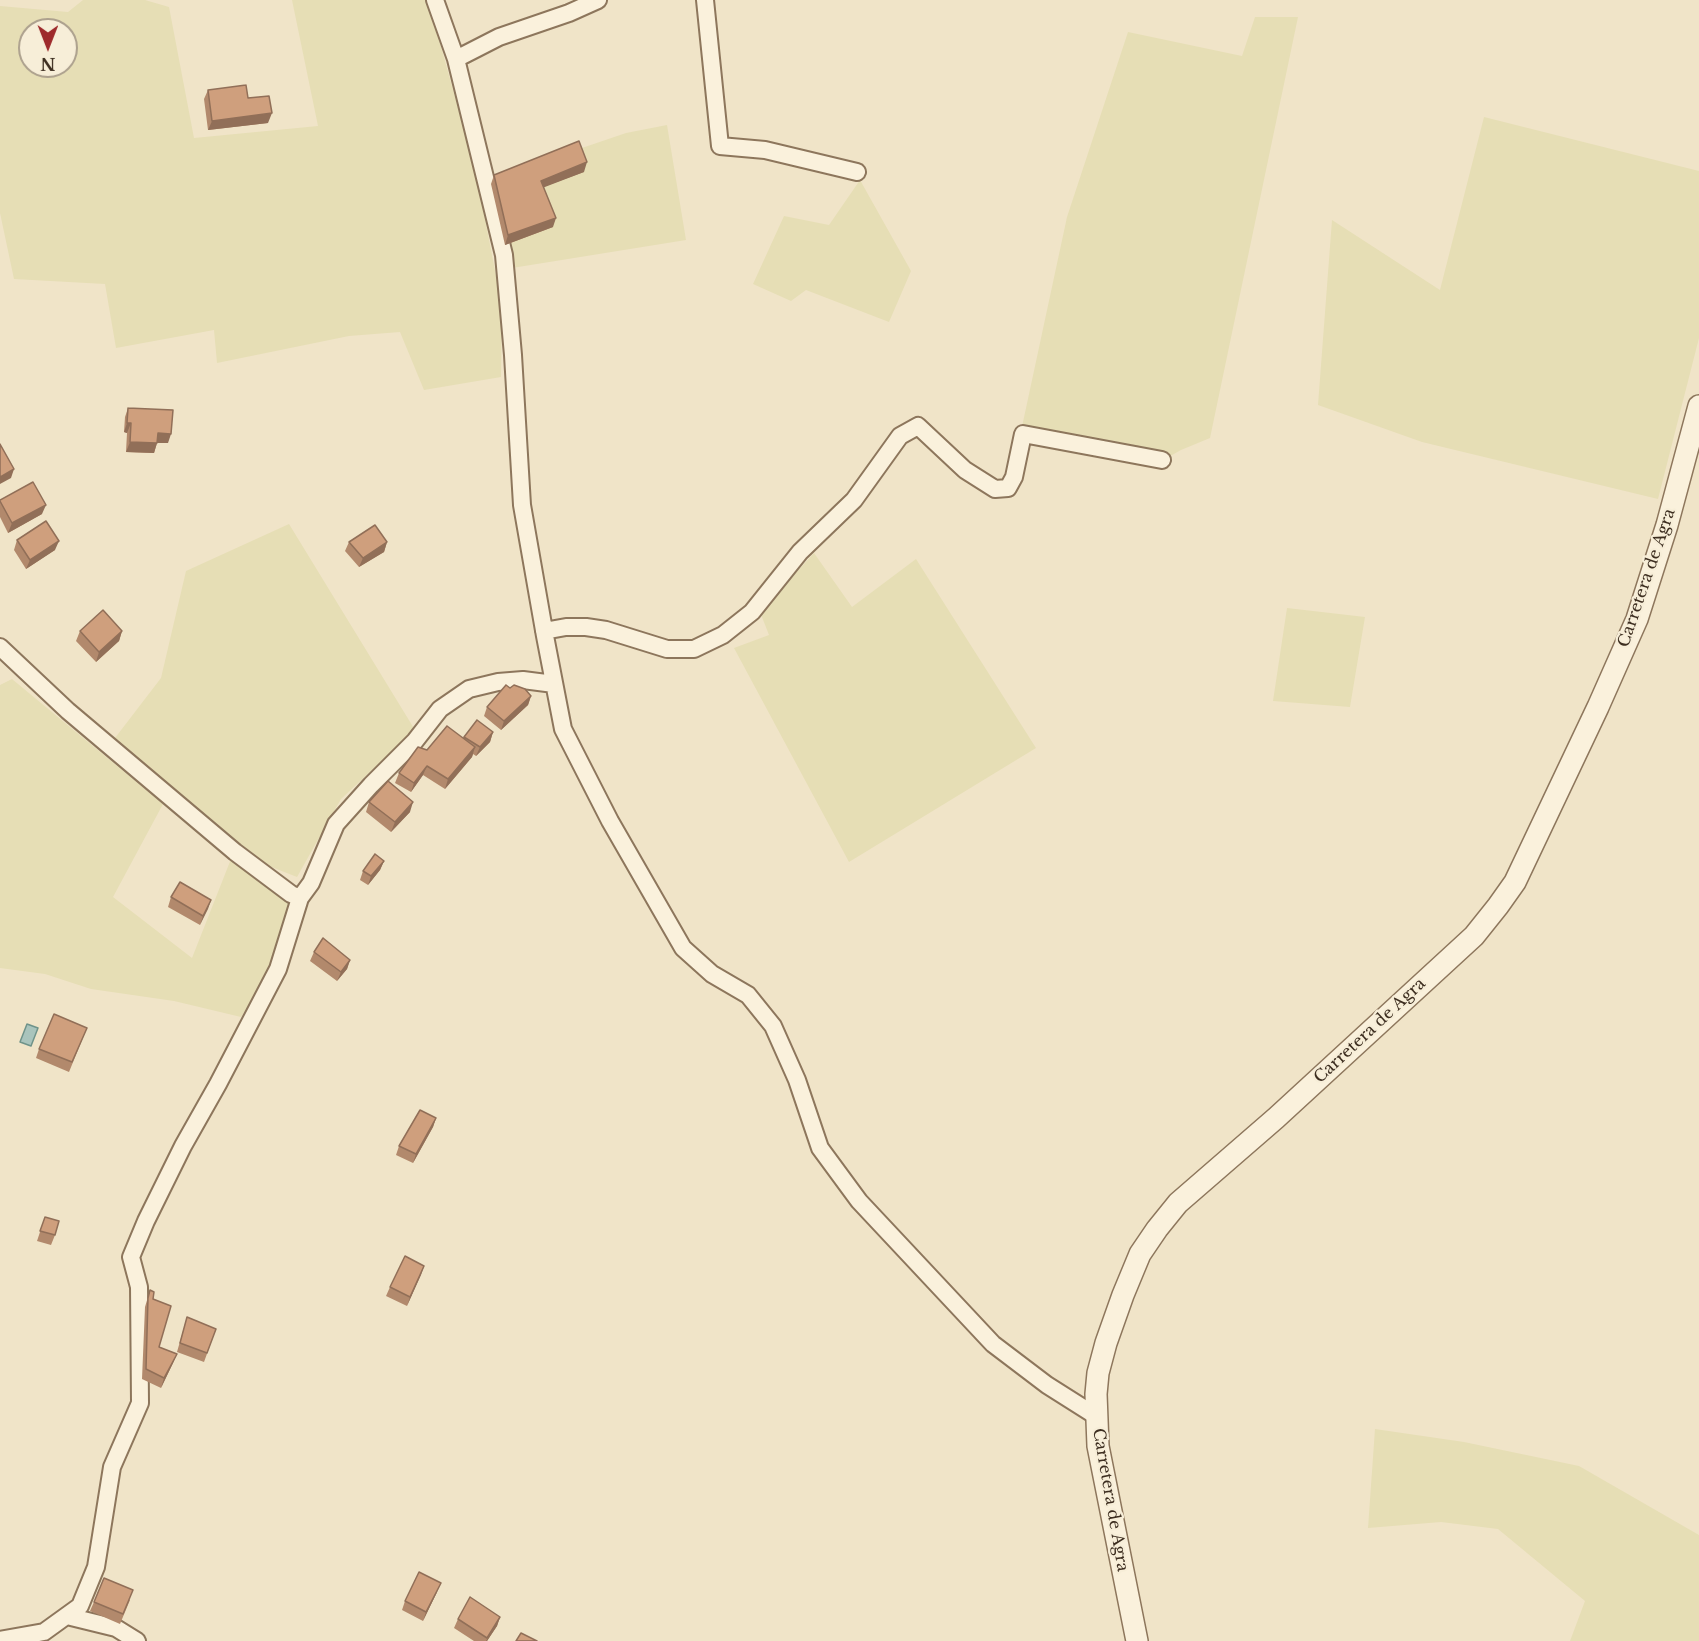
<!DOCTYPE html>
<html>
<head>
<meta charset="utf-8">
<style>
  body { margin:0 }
  #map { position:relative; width:1699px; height:1641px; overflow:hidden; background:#f0e4c8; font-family:"Libre Baskerville",serif }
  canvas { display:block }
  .north { position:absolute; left:18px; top:18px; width:60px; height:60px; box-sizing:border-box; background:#f7eed8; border:2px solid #ada18e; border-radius:50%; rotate:180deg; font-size:16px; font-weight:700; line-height:24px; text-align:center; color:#3d2e20 }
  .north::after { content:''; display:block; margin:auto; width:21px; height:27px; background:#9e2a2b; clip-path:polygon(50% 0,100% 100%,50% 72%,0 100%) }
</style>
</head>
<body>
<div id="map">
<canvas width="1699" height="1641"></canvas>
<div class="north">N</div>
</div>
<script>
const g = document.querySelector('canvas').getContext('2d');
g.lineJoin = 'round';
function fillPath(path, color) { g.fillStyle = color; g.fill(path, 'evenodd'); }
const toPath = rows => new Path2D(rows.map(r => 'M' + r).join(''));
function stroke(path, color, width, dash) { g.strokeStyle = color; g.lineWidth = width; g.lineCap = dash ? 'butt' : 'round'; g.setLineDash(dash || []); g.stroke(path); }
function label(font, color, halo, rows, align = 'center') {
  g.font = font + ' "Libre Baskerville",serif'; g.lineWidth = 4.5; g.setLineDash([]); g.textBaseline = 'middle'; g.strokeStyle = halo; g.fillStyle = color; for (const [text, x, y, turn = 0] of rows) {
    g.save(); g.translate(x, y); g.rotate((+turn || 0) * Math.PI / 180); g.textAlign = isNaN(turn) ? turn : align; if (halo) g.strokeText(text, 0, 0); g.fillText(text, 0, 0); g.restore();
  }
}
fillPath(toPath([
  [83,0,145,0,169,7,194,138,318,126,292,0,425,0,440,43,476,172,502,307,501,377,424,390,400,332,349,336,217,363,214,330,116,348,105,284,14,279,0,213,0,6,68,12],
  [30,30,66,30,66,66,30,66],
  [1255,17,1298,17,1210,438,1181,450,1156,464,1020,436,1067,217,1128,32,1242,56],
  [1484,117,1699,171,1699,338,1658,499,1422,442,1318,405,1332,220,1440,290],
  [667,125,686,240,512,268,505,245,552,227,537,190,576,150,626,133],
  [860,180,911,271,889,322,806,290,791,301,753,284,784,216,829,225],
  [289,524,415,730,341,799,297,877,264,864,115,738,161,678,186,571],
  [814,553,852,607,916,559,1036,748,849,862,734,648,769,635,760,612],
  [1287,608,1365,617,1350,707,1273,701],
  [12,679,163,804,113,897,192,958,231,859,291,900,278,959,241,1017,174,1001,91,989,45,974,0,968,0,685],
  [1375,1429,1464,1442,1579,1466,1699,1535,1699,1641,1570,1641,1585,1601,1498,1529,1441,1522,1368,1528]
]), '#e6deb5');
const water = toPath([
  [27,1024,38,1028,31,1046,20,1042,27,1024]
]);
fillPath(water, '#a9c4bc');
stroke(water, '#6f938a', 1.5);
const minor = toPath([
  [435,0,456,59,504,255,513,355,522,505,545,636,563,729,610,821,683,948,712,974,748,995,773,1026,797,1080,820,1148,859,1201,993,1344,1047,1385,1096,1416],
  [705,0,720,146,765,150,857,172],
  [456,59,499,37,569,13,598,0],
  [544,631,566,627,586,627,606,630,667,649,694,649,723,635,752,612,800,552,854,500,900,436,918,426,965,470,995,489,1008,488,1014,477,1023,434,1162,460],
  [0,647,68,711,235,852,291,894,300,898],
  [67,1616,116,1628,137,1641],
  [0,1640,44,1632,80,1606,96,1567,112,1467,140,1403,139,1287,131,1257,146,1221,183,1146,218,1084,278,969,300,898,311,883,336,824,371,785,415,741,440,709,469,689,498,682,523,680,554,684]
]);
const tertiary = toPath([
  [1137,1641,1098,1446,1096,1394,1098,1373,1106,1343,1123,1295,1140,1254,1157,1229,1178,1203,1276,1118,1474,936,1498,906,1515,882,1598,707,1637,619,1667,525,1699,406]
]);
stroke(minor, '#8d765c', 20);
stroke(tertiary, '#8d765c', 24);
stroke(minor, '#faf1dc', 16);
stroke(tertiary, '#faf1dc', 21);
fillPath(toPath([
  [208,90,248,98,268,123,208,130,204,99],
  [584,172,543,187,553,227,505,245,491,184,494,175],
  [128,408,168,443,157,443,154,453,126,452,127,433,124,432,125,417],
  [0,500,42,514,8,533,0,517],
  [17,540,55,550,26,569,14,550],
  [349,542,387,542,384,552,359,567,345,551],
  [80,631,122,631,119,641,96,662,76,641],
  [510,688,531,696,528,705,501,730,484,716,487,707],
  [493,732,490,742,476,756,473,754,472,757,445,789,423,775,411,792,395,783,399,773,463,739,464,737],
  [369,802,410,812,391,832,366,812],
  [384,861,380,870,368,885,360,880,363,871],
  [171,897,211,900,200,925,168,907],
  [314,952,350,960,347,969,337,981,310,961],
  [87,1028,69,1072,36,1058,39,1049],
  [436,1118,433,1127,413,1163,396,1155,399,1146],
  [45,1217,55,1235,51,1245,37,1241],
  [424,1266,407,1306,386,1296,390,1287],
  [150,1290,153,1299,159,1347,177,1354,173,1363,161,1388,142,1379,145,1307],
  [187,1317,216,1329,204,1362,177,1352],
  [437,1592,423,1621,402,1610,405,1601],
  [130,1600,120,1624,90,1611,94,1602],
  [500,1617,497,1626,487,1641,474,1641,454,1628,458,1619]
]), '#b2896c');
fillPath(toPath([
  [272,113,268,123,208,130,212,121],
  [587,162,584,172,537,190,541,181],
  [556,218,553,227,505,245,508,235],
  [127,423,131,423,127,433,124,432],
  [158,433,171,434,168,443,154,443],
  [130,442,157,443,154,453,126,452],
  [14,469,11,478,0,484,0,477],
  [46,505,42,514,8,533,12,523],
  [59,541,55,550,26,569,30,560],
  [387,542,384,552,359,567,363,558],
  [122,631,119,641,96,662,99,652],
  [531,696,528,705,501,730,504,721],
  [493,732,490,742,476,756,480,747],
  [475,747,472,757,445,789,448,779],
  [427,766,423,775,411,792,414,783],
  [413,802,410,812,391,832,395,822],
  [384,861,380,870,368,885,371,876],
  [211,900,208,909,200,925,203,916],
  [350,960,347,969,337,981,341,972],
  [436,1118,433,1127,413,1163,416,1154],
  [424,1266,421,1275,407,1306,410,1297],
  [177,1354,173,1363,161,1388,164,1378],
  [441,1583,437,1592,423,1621,426,1612],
  [500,1617,497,1626,487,1641,486,1641]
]), '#916f58');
const building = toPath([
  [246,85,248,98,269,96,272,113,212,121,208,90,246,85],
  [579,141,587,162,541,181,556,218,508,235,494,175,579,141],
  [128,408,173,410,171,434,158,433,157,443,130,442,131,423,127,423,128,408],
  [0,444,14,469,0,477,0,444],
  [33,482,46,505,12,523,0,501,0,500,33,482],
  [46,521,59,541,30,560,17,540,46,521],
  [375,525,387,542,363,558,349,542,375,525],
  [103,610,122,631,99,652,80,631,103,610],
  [506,685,510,688,514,685,525,689,531,696,504,721,487,707,506,685],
  [477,720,493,732,480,747,464,737,477,720],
  [447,726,475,747,448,779,427,766,414,783,399,773,418,747,427,750,447,726],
  [388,781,413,802,395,822,369,802,388,781],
  [375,854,384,861,371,876,363,871,375,854],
  [180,882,211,900,203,916,171,897,180,882],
  [323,938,350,960,341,972,314,952,323,938],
  [54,1014,87,1028,72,1062,39,1049,54,1014],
  [420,1110,436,1118,416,1154,399,1146,420,1110],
  [45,1217,59,1221,55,1235,40,1231,45,1217],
  [405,1256,424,1266,410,1297,390,1287,405,1256],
  [150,1290,154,1292,153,1299,171,1306,159,1347,177,1354,164,1378,146,1369,148,1298,150,1290],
  [187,1317,216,1329,207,1353,180,1343,187,1317],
  [419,1572,441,1583,426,1612,405,1601,419,1572],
  [104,1578,133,1590,123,1614,94,1602,104,1578],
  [470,1597,500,1617,487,1638,458,1619,470,1597],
  [521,1633,537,1641,516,1641,521,1633]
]);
fillPath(building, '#cf9f7d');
stroke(building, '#916f58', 1.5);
label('16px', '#3d2e20', '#f7eed8', [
  ["Carretera de Agra",1647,578,-71],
  ["Carretera de Agra",1370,1031,-43],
  ["Carretera de Agra",1110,1500,80]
]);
</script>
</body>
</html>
